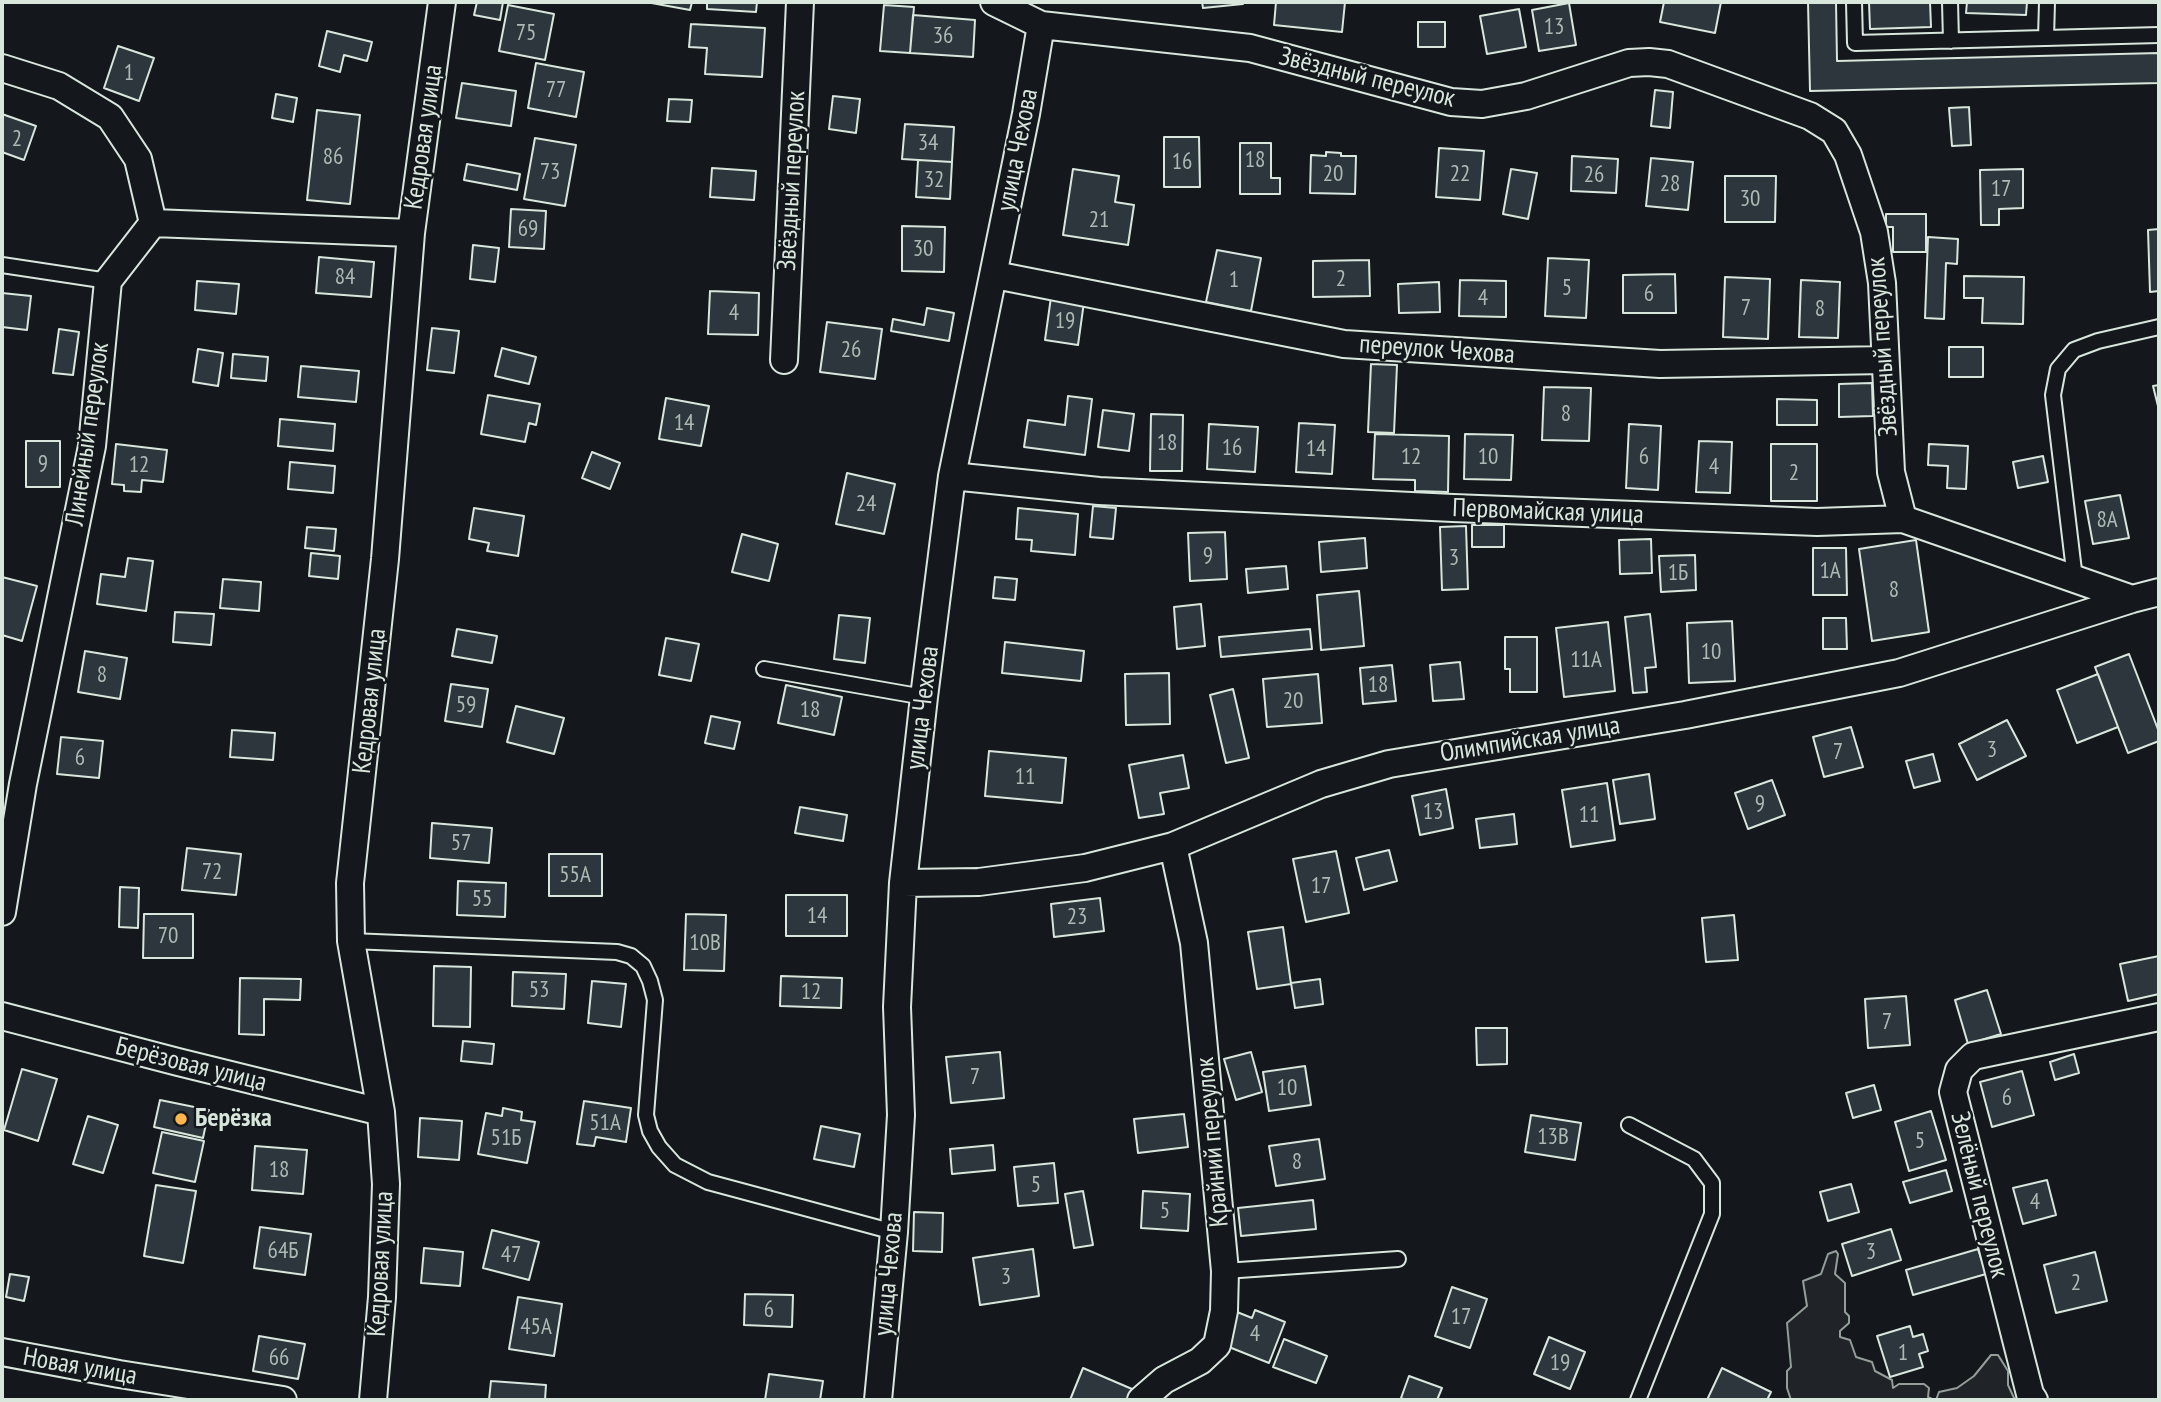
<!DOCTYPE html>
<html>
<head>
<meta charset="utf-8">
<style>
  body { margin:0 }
  #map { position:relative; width:2161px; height:1402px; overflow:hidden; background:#14181c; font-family:"PT Sans Narrow",sans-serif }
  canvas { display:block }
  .frame { position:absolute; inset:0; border:4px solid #d8e6dc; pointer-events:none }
</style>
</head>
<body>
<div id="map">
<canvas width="2161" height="1402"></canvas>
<div class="frame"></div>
</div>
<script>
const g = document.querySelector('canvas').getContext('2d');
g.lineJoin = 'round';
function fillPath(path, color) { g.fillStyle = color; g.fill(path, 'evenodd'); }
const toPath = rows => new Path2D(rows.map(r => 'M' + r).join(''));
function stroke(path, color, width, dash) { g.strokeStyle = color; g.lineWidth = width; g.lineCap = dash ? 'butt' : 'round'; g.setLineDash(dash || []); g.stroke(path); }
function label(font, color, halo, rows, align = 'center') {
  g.font = font + ' "PT Sans Narrow",sans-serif'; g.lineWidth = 5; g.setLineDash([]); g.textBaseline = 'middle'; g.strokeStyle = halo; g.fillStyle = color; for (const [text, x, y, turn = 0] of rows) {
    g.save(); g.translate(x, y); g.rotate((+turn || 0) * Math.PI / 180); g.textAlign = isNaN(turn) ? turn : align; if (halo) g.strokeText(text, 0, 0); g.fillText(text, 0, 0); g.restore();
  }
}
const green = toPath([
  [1836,1251,1838,1254,1835,1274,1845,1283,1845,1312,1849,1316,1849,1323,1840,1331,1840,1337,1850,1340,1856,1357,1872,1362,1875,1371,1892,1380,1893,1388,1899,1384,1924,1384,1929,1388,1928,1397,1934,1400,1791,1400,1787,1388,1787,1371,1791,1367,1787,1323,1807,1306,1803,1281,1821,1274,1828,1254,1836,1251],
  [1991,1355,1998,1355,2008,1371,2008,1385,2015,1400,1936,1400,1939,1392,1957,1388,1974,1376,1991,1355]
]);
fillPath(green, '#202428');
stroke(green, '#939e99', 2);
const building = toPath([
  [477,2,503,2,500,20,474,15,477,2],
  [646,2,692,2,690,10,646,2],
  [707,2,757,2,756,12,707,9,707,2],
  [1202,2,1243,2,1243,4,1203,8,1202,2],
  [1276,2,1345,2,1342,32,1274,25,1276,2],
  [1664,2,1721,2,1715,33,1660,22,1664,2],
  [1808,2,1836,2,1837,61,2159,53,2159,83,1810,91,1808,2],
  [1869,2,1930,2,1931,27,1870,29,1869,2],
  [1967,2,2027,2,2026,15,1966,13,1967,2],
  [1569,3,1576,45,1539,51,1532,10,1569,3],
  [508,5,554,14,545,60,499,51,508,5],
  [884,5,914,7,910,53,880,51,884,5],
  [1519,9,1526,47,1487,54,1480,16,1519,9],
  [913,15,975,20,973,57,910,53,913,15],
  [1418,22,1445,22,1445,47,1418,47,1418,22],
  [691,24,765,28,762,77,705,74,707,48,689,47,691,24],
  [327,31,372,42,367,61,344,55,340,72,319,66,327,31],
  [118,46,154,58,139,101,104,88,118,46],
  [536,63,584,72,576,117,528,108,536,63],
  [462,83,516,91,511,126,456,118,462,83],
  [1655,90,1673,92,1670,128,1651,126,1655,90],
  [276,94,297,98,293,122,272,118,276,94],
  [833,96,860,99,856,133,829,129,833,96],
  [669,99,692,100,690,122,667,121,669,99],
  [1969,107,1971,145,1952,146,1949,108,1969,107],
  [317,110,360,115,350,204,307,200,317,110],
  [2,114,36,126,24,160,2,152,2,114],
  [905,124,954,127,952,162,902,159,905,124],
  [1164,137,1199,137,1200,187,1164,187,1164,137],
  [535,138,576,145,565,206,524,199,535,138],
  [1240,143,1271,143,1271,178,1280,178,1280,194,1240,194,1240,143],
  [1439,148,1484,151,1480,200,1436,197,1439,148],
  [1326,152,1341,153,1341,156,1356,156,1355,194,1310,193,1311,155,1326,156,1326,152],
  [1572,156,1618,159,1616,193,1571,191,1572,156],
  [1651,158,1693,162,1688,210,1646,206,1651,158],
  [918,160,952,162,950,199,916,197,918,160],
  [467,164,520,174,517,190,464,180,467,164],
  [712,168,756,171,754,200,710,197,712,168],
  [1073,169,1119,176,1115,202,1134,205,1128,245,1063,235,1073,169],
  [1511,169,1537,173,1528,219,1503,214,1511,169],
  [2023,169,2023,208,1999,209,1999,225,1981,225,1980,170,2023,169],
  [1725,176,1776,176,1775,222,1725,222,1725,176],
  [511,209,546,211,544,249,509,247,511,209],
  [1886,214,1926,214,1926,252,1893,252,1893,227,1886,227,1886,214],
  [902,226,945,227,944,272,902,271,902,226],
  [2159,229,2159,291,2150,292,2148,230,2159,229],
  [1928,237,1958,239,1957,264,1946,263,1944,319,1925,318,1928,237],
  [473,245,499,248,495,282,470,279,473,245],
  [1217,250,1261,258,1251,311,1206,302,1217,250],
  [319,257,374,262,371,297,316,293,319,257],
  [1548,258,1589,260,1586,318,1545,316,1548,258],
  [1369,260,1370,296,1313,297,1313,261,1369,260],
  [1675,274,1676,313,1623,313,1623,275,1675,274],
  [1964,276,2024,277,2023,324,1982,323,1983,298,1964,298,1964,276],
  [1725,277,1770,279,1768,339,1723,337,1725,277],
  [1460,280,1506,281,1506,317,1459,316,1460,280],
  [1801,280,1840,282,1838,338,1799,337,1801,280],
  [197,281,239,284,236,314,195,310,197,281],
  [1439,282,1440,312,1399,313,1398,284,1439,282],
  [710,291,759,293,758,335,708,334,710,291],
  [2,293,31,296,27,330,2,327,2,293],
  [1051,297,1084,302,1078,345,1045,340,1051,297],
  [927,308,954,313,949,341,891,331,893,319,924,325,927,308],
  [827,322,882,329,875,379,820,372,827,322],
  [432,328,459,331,454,373,427,370,432,328],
  [59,329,79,332,73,375,53,373,59,329],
  [1949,347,1983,347,1983,377,1949,377,1949,347],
  [502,348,536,357,529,384,495,376,502,348],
  [198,349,223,353,218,386,193,382,198,349],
  [233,354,268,357,266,381,231,378,233,354],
  [1371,364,1397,365,1394,433,1368,432,1371,364],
  [301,366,359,371,356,402,298,397,301,366],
  [1872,383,1873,416,1839,417,1839,384,1872,383],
  [2159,385,2159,410,2153,386,2159,385],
  [1544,387,1591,388,1589,441,1542,440,1544,387],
  [488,395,540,404,536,425,529,423,525,442,481,434,488,395],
  [1068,396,1092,399,1085,455,1024,447,1028,420,1065,425,1068,396],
  [666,398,709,406,701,446,659,439,666,398],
  [1777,399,1817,400,1817,425,1777,425,1777,399],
  [1103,410,1134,414,1129,451,1098,447,1103,410],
  [1151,414,1183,415,1182,471,1150,471,1151,414],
  [280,419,335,424,333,451,278,446,280,419],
  [1299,423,1335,425,1332,474,1296,472,1299,423],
  [1209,424,1258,427,1255,472,1207,469,1209,424],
  [1629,424,1661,426,1658,490,1626,488,1629,424],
  [1375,434,1449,436,1448,492,1415,491,1415,480,1373,479,1375,434],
  [1465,434,1513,435,1511,480,1464,479,1465,434],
  [26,441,60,441,60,487,26,487,26,441],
  [1699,441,1732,442,1730,493,1696,492,1699,441],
  [116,444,167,450,163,482,142,480,141,492,124,491,124,485,112,484,116,444],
  [1771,444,1817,444,1817,501,1771,501,1771,444],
  [1929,444,1968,446,1966,489,1947,488,1948,466,1928,465,1929,444],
  [592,452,620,463,610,489,582,478,592,452],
  [2043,456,2048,482,2018,488,2013,462,2043,456],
  [290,462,335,466,333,493,288,489,290,462],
  [847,473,895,484,884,534,836,524,847,473],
  [2120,495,2129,538,2093,544,2085,501,2120,495],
  [1093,506,1116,508,1113,539,1090,537,1093,506],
  [474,508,524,516,518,556,487,551,489,543,469,539,474,508],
  [1018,508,1078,514,1075,555,1031,551,1032,540,1016,539,1018,508],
  [1472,525,1504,525,1504,547,1472,547,1472,525],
  [1466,526,1468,589,1442,590,1440,527,1466,526],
  [307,527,336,529,334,551,305,548,307,527],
  [1225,532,1227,579,1190,581,1188,533,1225,532],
  [742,534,778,544,769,581,732,572,742,534],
  [1365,538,1367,568,1321,572,1319,542,1365,538],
  [1651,539,1652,573,1620,574,1619,540,1651,539],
  [1916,540,1929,632,1872,641,1859,549,1916,540],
  [1813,548,1846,548,1847,595,1813,595,1813,548],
  [311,553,340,556,338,579,309,576,311,553],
  [1695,555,1696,590,1661,592,1659,556,1695,555],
  [128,558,153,561,146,611,97,604,101,574,125,577,128,558],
  [1286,566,1288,589,1248,593,1246,569,1286,566],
  [2,577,37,586,22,641,2,635,2,577],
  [995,577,1017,579,1015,600,993,598,995,577],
  [223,579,261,582,259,611,220,608,223,579],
  [1359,591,1364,646,1321,650,1317,595,1359,591],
  [1201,604,1205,646,1177,649,1174,607,1201,604],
  [175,612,214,614,211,645,173,642,175,612],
  [1650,614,1656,667,1645,668,1647,692,1633,693,1625,617,1650,614],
  [839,615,870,618,865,663,834,659,839,615],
  [1823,618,1846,618,1847,649,1823,649,1823,618],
  [1732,621,1735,681,1689,683,1687,623,1732,621],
  [1608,622,1615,691,1564,697,1556,628,1608,622],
  [457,629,497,636,492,663,452,656,457,629],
  [1310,629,1312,649,1221,657,1219,637,1310,629],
  [1505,637,1537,637,1537,692,1510,692,1510,669,1505,669,1505,637],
  [666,638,699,644,691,681,659,675,666,638],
  [1005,642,1084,651,1081,681,1002,673,1005,642],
  [85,651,127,658,120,699,78,692,85,651],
  [2129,654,2159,732,2159,741,2128,753,2095,667,2129,654],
  [1460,662,1464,699,1433,701,1430,665,1460,662],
  [1392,665,1396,701,1363,704,1360,668,1392,665],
  [1169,673,1170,724,1126,725,1125,674,1169,673],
  [1318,674,1322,723,1267,727,1263,679,1318,674],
  [2098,674,2118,727,2077,743,2057,690,2098,674],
  [451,684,488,689,482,727,445,721,451,684],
  [786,685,842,697,834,735,778,723,786,685],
  [1233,689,1249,758,1226,763,1210,695,1233,689],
  [516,706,564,718,554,754,507,742,516,706],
  [711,716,740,722,734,749,705,743,711,716],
  [2007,720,2026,756,1977,780,1959,744,2007,720],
  [1851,727,1863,767,1824,777,1813,737,1851,727],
  [232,730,275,733,273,760,230,757,232,730],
  [61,737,103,741,99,778,57,774,61,737],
  [989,751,1066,758,1062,803,985,796,989,751],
  [1933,754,1940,781,1914,788,1906,761,1933,754],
  [1183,755,1189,788,1160,793,1164,814,1139,818,1129,765,1183,755],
  [1649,774,1655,819,1620,824,1613,780,1649,774],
  [1772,780,1785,815,1748,829,1735,793,1772,780],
  [1607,783,1615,840,1571,847,1562,790,1607,783],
  [1446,789,1453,828,1420,835,1412,796,1446,789],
  [800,807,847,815,843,841,795,833,800,807],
  [1514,814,1517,844,1480,848,1476,819,1514,814],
  [432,823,492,828,489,863,430,858,432,823],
  [187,848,241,854,236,895,182,890,187,848],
  [1389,850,1397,881,1364,890,1356,858,1389,850],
  [1336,851,1349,913,1306,922,1293,859,1336,851],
  [549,854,602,854,602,896,549,896,549,854],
  [458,881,506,883,505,917,457,915,458,881],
  [120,887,139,888,138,928,119,927,120,887],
  [786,895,847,895,847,936,786,936,786,895],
  [1100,898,1104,931,1054,937,1051,904,1100,898],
  [144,914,193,914,193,958,143,958,144,914],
  [686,914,726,915,724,971,684,970,686,914],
  [1734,915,1738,960,1706,962,1702,918,1734,915],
  [1283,927,1291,984,1257,989,1248,932,1283,927],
  [2159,956,2159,994,2128,1001,2120,964,2159,956],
  [434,966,471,967,470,1027,433,1026,434,966],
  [513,972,566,974,564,1009,512,1006,513,972],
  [781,976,842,978,841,1008,780,1006,781,976],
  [240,978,301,979,300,1000,264,999,264,1035,239,1034,240,978],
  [1320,979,1323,1004,1295,1008,1291,983,1320,979],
  [592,981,626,984,621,1027,588,1023,592,981],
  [1987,990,2001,1034,1968,1044,1955,1000,1987,990],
  [1906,996,1910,1045,1868,1048,1865,999,1906,996],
  [1476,1028,1507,1028,1507,1064,1477,1065,1476,1028],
  [463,1041,494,1044,492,1064,461,1061,463,1041],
  [1000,1052,1004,1098,951,1103,946,1057,1000,1052],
  [1251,1052,1262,1092,1236,1100,1224,1059,1251,1052],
  [2074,1054,2079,1073,2055,1080,2050,1062,2074,1054],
  [1305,1066,1311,1105,1269,1111,1263,1072,1305,1066],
  [22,1069,57,1079,38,1141,4,1130,22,1069],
  [2022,1071,2034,1115,1992,1127,1980,1082,2022,1071],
  [1874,1085,1881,1110,1853,1118,1846,1093,1874,1085],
  [160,1100,209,1110,203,1138,154,1127,160,1100],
  [584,1101,631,1108,626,1142,596,1137,594,1146,577,1144,584,1101],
  [503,1108,522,1112,521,1120,535,1122,527,1163,478,1154,486,1113,502,1116,503,1108],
  [1931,1111,1946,1160,1909,1171,1895,1122,1931,1111],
  [1184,1114,1188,1147,1138,1153,1134,1119,1184,1114],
  [1531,1115,1581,1123,1575,1160,1525,1152,1531,1115],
  [88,1116,118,1125,103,1173,73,1164,88,1116],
  [420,1118,462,1121,459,1160,418,1157,420,1118],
  [821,1126,860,1134,854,1167,814,1159,821,1126],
  [162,1132,204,1141,195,1182,153,1173,162,1132],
  [1319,1139,1325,1179,1276,1186,1269,1146,1319,1139],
  [993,1145,995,1170,952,1174,950,1149,993,1145],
  [255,1146,307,1150,303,1194,252,1190,255,1146],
  [1054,1163,1058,1203,1018,1206,1014,1167,1054,1163],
  [1946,1170,1952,1191,1910,1203,1903,1182,1946,1170],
  [2047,1180,2056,1215,2023,1224,2013,1188,2047,1180],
  [1851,1184,1859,1212,1828,1221,1820,1192,1851,1184],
  [156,1185,196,1191,183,1263,144,1256,156,1185],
  [1083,1191,1093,1245,1074,1248,1065,1194,1083,1191],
  [1143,1191,1190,1194,1188,1231,1141,1228,1143,1191],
  [1313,1200,1316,1229,1241,1236,1238,1208,1313,1200],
  [914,1212,943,1213,942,1252,913,1251,914,1212],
  [260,1227,311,1234,305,1275,254,1268,260,1227],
  [1891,1229,1901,1260,1852,1276,1842,1244,1891,1229],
  [492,1230,539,1242,529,1280,483,1268,492,1230],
  [424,1248,463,1252,460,1286,421,1283,424,1248],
  [1033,1249,1039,1296,980,1305,973,1258,1033,1249],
  [1978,1249,1986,1274,1913,1295,1906,1270,1978,1249],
  [2095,1252,2107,1301,2056,1313,2044,1265,2095,1252],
  [10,1274,29,1277,24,1301,6,1297,10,1274],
  [1452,1287,1487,1299,1470,1348,1435,1336,1452,1287],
  [745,1294,793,1295,792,1327,744,1325,745,1294],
  [518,1297,562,1304,554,1356,509,1349,518,1297],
  [1255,1310,1285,1322,1269,1363,1224,1345,1237,1312,1252,1318,1255,1310],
  [1910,1326,1913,1337,1923,1334,1928,1351,1919,1354,1923,1367,1890,1377,1877,1336,1910,1326],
  [259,1336,305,1344,298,1379,253,1371,259,1336],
  [1549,1337,1585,1352,1570,1389,1534,1374,1549,1337],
  [1284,1339,1327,1356,1316,1383,1273,1367,1284,1339],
  [1083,1368,1132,1389,1127,1400,1070,1400,1083,1368],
  [1722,1368,1771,1392,1767,1400,1707,1400,1722,1368],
  [769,1374,823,1381,820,1400,765,1400,769,1374],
  [1409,1376,1442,1388,1437,1400,1406,1400,1401,1398,1409,1376],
  [491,1381,546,1385,545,1400,489,1400,491,1381]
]);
fillPath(building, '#2c363c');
stroke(building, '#d8e6dc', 2);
const lane = toPath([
  [1854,2,1855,43,2159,35],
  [1950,2,1951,41],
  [2046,38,2047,2],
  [2,265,108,281],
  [2075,579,2053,395,2058,369,2074,350,2098,341,2159,327],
  [764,669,924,697],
  [351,941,617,952,631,956,643,966,650,981,655,1000,646,1115,650,1131,659,1147,675,1165,708,1182,894,1232],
  [1629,1125,1694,1159,1712,1183,1712,1214,1638,1400],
  [1225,1271,1398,1259]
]);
const street = toPath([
  [994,2,1041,25,1250,48,1451,102,1482,104,1526,96,1629,63,1649,62,1668,64,1810,116,1834,131,1848,155,1874,232,1882,283,1891,472,1903,519],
  [2,68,59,86,110,117,138,159,153,223],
  [995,275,1344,344,1660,364,1885,360],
  [784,360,800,2],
  [952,476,1099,491,1453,508,1817,522,1903,519,2132,599],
  [903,883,979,882,1085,868,1173,846,1321,784,1389,764,1685,715,1899,673,2132,599,2159,592],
  [2,912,23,784,92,446,108,281,153,223,411,233],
  [2,1016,178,1062,381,1112],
  [2,1352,119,1374,283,1400],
  [373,1400,382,1297,386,1184,381,1112,351,941,350,883,385,559,411,233,442,2],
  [878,1400,894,1232,901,1115,897,1007,903,883,924,697,952,476,1026,114,1041,25],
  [1141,1400,1164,1380,1200,1361,1217,1345,1224,1311,1225,1271,1194,943,1173,846],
  [2034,1400,2030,1394,1953,1092,1959,1070,1973,1056,2159,1017]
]);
stroke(lane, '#d8e6dc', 18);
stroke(street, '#d8e6dc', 30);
stroke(lane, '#14181c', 14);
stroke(street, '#14181c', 26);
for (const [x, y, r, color] of [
  [181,1119,7,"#ffb74d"]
]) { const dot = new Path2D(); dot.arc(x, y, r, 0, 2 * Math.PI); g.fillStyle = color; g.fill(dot); stroke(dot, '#14181c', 2.5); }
label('23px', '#adbab4', null, [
  ["13",1554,27],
  ["75",526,33],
  ["36",943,36],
  ["1",129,73],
  ["77",556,90],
  ["2",17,139],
  ["34",928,143],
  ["86",333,157],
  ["18",1255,160],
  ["16",1182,162],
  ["73",550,172],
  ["20",1333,174],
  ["22",1460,174],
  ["26",1594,175],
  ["32",934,180],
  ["28",1670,184],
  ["17",2001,189],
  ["30",1750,199],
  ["21",1099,220],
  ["69",528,229],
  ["30",923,249],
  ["84",345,277],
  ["2",1341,279],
  ["1",1234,280],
  ["5",1567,288],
  ["6",1649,294],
  ["4",1483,298],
  ["7",1746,308],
  ["8",1820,309],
  ["4",734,313],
  ["19",1065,321],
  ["26",851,350],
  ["8",1566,414],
  ["14",684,423],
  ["18",1167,443],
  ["16",1232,448],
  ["14",1316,449],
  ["12",1411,457],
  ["10",1488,457],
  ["6",1644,457],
  ["9",43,464],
  ["12",139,465],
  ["4",1714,467],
  ["2",1794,473],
  ["24",866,504],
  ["8А",2107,520],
  ["9",1208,556],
  ["3",1454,558],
  ["1А",1830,571],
  ["1Б",1678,573],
  ["8",1894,590],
  ["10",1711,652],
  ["11А",1586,660],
  ["8",102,675],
  ["18",1378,685],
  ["20",1293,701],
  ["59",466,705],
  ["18",810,710],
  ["3",1992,750],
  ["7",1838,752],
  ["6",80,758],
  ["11",1025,777],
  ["9",1760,804],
  ["13",1433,812],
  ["11",1589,815],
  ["57",461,843],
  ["72",212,872],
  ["55А",575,875],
  ["17",1321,886],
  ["55",482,899],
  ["14",817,916],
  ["23",1077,917],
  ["70",168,936],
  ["10В",705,943],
  ["53",539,990],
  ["12",811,992],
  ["7",1887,1022],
  ["7",975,1077],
  ["10",1287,1088],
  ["6",2007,1098],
  ["51А",605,1123],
  ["13В",1553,1137],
  ["51Б",506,1138],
  ["5",1920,1141],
  ["8",1297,1162],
  ["18",279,1170],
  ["5",1036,1185],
  ["4",2035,1202],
  ["5",1165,1211],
  ["64Б",283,1251],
  ["3",1871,1252],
  ["47",511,1255],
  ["3",1006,1277],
  ["2",2076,1283],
  ["6",769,1310],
  ["17",1461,1317],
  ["45А",536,1327],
  ["4",1255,1334],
  ["1",1903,1353],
  ["66",279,1358],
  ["19",1560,1363]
]);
label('26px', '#d8e6dc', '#14181c', [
  ["Звёздный переулок",1367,78,14],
  ["Кедровая улица",424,137,-82],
  ["улица Чехова",1018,150,-79],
  ["Звёздный переулок",792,181,-87],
  ["Звёздный переулок",1883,347,-94],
  ["переулок Чехова",1437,350,4],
  ["Линейный переулок",88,434,-82],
  ["Первомайская улица",1548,512,2],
  ["Кедровая улица",370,701,-84],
  ["улица Чехова",923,708,-83],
  ["Олимпийская улица",1530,740,-9],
  ["Берёзовая улица",191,1065,14],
  ["Крайний переулок",1213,1142,-95],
  ["Зелёный переулок",1979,1195,76],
  ["Кедровая улица",381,1264,-87],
  ["улица Чехова",889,1274,-85],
  ["Новая улица",80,1367,10]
]);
label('bold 26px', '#d8e6dc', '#14181c', [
  ["Берёзка",195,1119]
], 'left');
</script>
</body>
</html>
